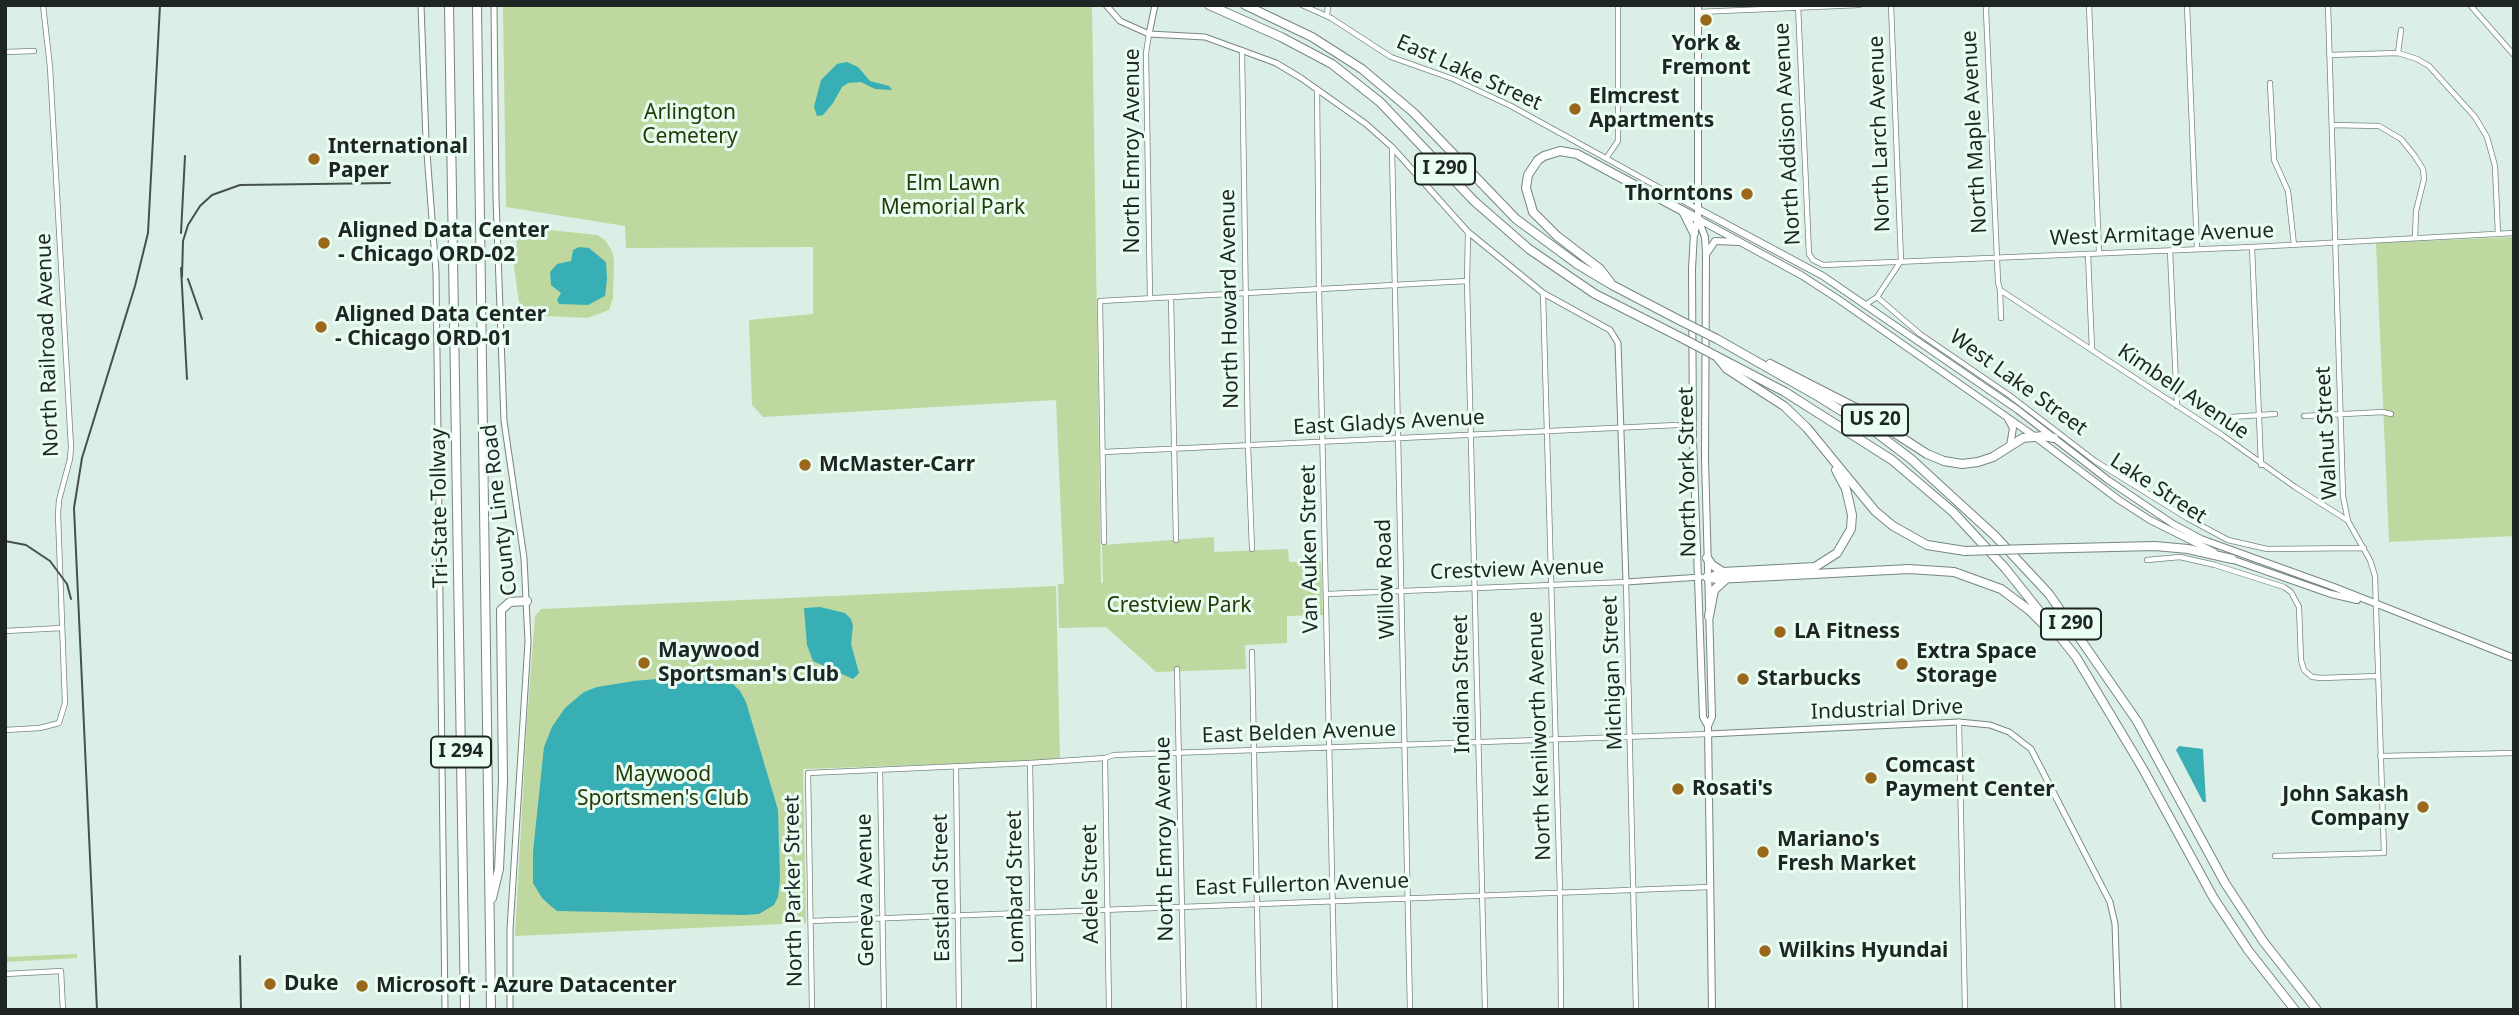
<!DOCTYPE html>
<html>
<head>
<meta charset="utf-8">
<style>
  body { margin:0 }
  #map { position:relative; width:2519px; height:1015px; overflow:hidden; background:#dcefe6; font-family:"Noto Sans",sans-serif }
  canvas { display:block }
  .frame { position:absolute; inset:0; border:7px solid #1e2522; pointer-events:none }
</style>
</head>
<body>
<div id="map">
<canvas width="2519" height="1015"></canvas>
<div class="frame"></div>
</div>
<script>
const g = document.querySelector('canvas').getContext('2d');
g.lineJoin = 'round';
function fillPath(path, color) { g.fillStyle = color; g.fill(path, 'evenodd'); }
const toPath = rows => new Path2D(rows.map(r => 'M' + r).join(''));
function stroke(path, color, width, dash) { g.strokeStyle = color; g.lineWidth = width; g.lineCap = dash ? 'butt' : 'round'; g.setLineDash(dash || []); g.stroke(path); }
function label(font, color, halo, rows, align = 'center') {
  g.font = font + ' "Noto Sans",sans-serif'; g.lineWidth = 6; g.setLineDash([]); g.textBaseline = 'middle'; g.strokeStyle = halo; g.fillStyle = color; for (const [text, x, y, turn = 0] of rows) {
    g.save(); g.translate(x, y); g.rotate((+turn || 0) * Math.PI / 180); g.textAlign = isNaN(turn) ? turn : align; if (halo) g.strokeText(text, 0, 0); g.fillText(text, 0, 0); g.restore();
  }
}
fillPath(toPath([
  [503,5,1092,5,1101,583,1103,583,1102,545,1214,537,1214,552,1288,549,1289,562,1321,561,1323,615,1287,616,1287,643,1245,645,1246,669,1156,672,1106,627,1059,628,1058,584,1064,584,1056,400,763,417,752,405,749,320,813,314,813,247,626,248,625,226,506,207],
  [522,227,597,235,605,240,612,251,614,260,613,298,609,310,587,318,524,315,519,303,514,266,517,239,519,229],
  [2514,237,2514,536,2389,542,2376,243],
  [1056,586,1060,760,803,769,806,923,515,936,527,720,535,616,541,609],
  [77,954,77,958,5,962,5,957]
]), '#bed8a0');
fillPath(toPath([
  [847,62,858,67,870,81,889,86,892,90,875,89,861,82,848,83,842,87,833,103,823,115,817,116,814,107,821,80,837,64],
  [579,247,589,248,606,262,607,279,605,296,588,305,559,304,557,300,561,293,551,285,550,272,557,264,571,261,573,250],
  [820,607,845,613,851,619,853,626,851,644,859,673,853,679,813,661,807,645,804,608],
  [712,674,726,677,740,691,746,702,778,810,780,879,778,897,774,905,759,914,744,915,557,911,552,907,542,898,533,883,533,852,544,747,552,727,565,708,584,692,597,687,634,681],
  [2179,746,2203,749,2206,802,2203,802,2176,750]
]), '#38aeb5');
const minor = toPath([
  [1302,5,1331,18,1391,57,1453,79,1511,106,1698,209],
  [1798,5,1809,254,1813,260,1823,265,2252,247,2514,233],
  [1987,5,1986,10,1998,282,2000,290,2001,318],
  [2089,5,2099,253],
  [2187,5,2197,249],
  [2470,5,2514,55],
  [1698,12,1859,5],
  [1327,16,1328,5],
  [1149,34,1146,53,1150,298],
  [1242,50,1248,446,1252,549],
  [5,52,34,51],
  [2398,53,2401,30],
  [2329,55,2398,53,2417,59,2429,66,2475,117,2487,137,2495,166,2498,234],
  [2270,83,2274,160,2288,191,2294,245],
  [1317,89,1319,289,1335,1010],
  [2332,125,2379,126,2401,139,2414,155,2423,169,2424,179,2416,211,2415,238],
  [1392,148,1410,1010],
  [1607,157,1618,141,1618,5],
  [1468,232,1467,281,1485,1010],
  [2252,247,2261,465],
  [2170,251,2177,406],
  [2088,254,2092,350],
  [2000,290,2222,435,2295,487,2347,520],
  [1543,293,1560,892,1561,1010],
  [1171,297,1176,540],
  [1877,297,1920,334,2009,395,2095,461,2187,518,2228,540,2267,549,2364,548],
  [1865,305,1877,297,1901,261,1891,5],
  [2304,416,2383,412,2391,414],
  [2231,417,2275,414],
  [1103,452,1677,425],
  [1104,542,1100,301,1467,281],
  [2147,560,2180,557,2215,565,2284,587,2291,592,2299,607,2301,660,2304,670,2312,677,2322,678,2377,676],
  [1327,594,1626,582,1636,1010],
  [5,631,62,628],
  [1252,652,1259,1010],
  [1177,669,1184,1010],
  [1959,722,1965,1010],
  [5,730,40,728,59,723,65,703,58,515,59,500,70,459,71,447,50,67,43,5],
  [2380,756,2514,753],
  [1105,758,1109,1010],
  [1030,763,1034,1010],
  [956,766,959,1010],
  [880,770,884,1010],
  [2275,856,2384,853,2375,576,2370,560,2348,521,2343,496,2328,5],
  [811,921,1710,887],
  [5,974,61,971,63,1010],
  [812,1010,808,773,1030,763,1105,758,1114,755,1708,734]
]);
const tertiary = toPath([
  [421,5,426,140,436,272,445,1010],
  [494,5,496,198,504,421,524,558,528,642,510,929,510,1010],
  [1106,5,1120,21,1149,34,1205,37,1276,63,1301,78,1366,124,1392,147,1468,232,1516,271,1543,293,1610,330,1618,343,1626,582,1701,577],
  [1149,34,1155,5],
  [1708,734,1959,722,1990,725,2009,732,2031,749,2110,902,2115,924,2118,1010]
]);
const secondary = toPath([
  [1698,5,1698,219,1694,233,1692,269,1693,440,1703,717,1708,726],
  [1698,219,1705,237,1706,254,1705,459,1712,717,1708,726,1712,1010],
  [1707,253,1715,241,1739,242]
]);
const primary = toPath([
  [1698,209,1823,276,2018,410,2108,480,2173,524,2201,539,2334,587,2514,658],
  [1698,219,1801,275,1838,299,2034,436,2119,500,2150,520,2214,552],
  [2008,419,2013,428,2010,446],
  [2231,559,2331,594,2357,600]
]);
const motorway = toPath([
  [449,5,465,1010],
  [477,5,491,1010],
  [1209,5,1281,37,1332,64,1380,102,1474,201,1529,249,1595,294,1680,337],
  [1245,5,1312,37,1362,69,1414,113,1516,219,1577,264,1612,285,1681,321],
  [1684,213,1694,233],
  [1610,282,1600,269,1557,236,1533,212,1526,188,1528,175,1538,160,1544,156,1560,151,1577,154,1698,219],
  [1717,339,1819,397,1874,431,1911,459,1995,536,2049,594,2137,721,2225,883,2263,941,2317,1010],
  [1716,356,1785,392,1892,460,1953,512,2005,568,2076,657,2143,769,2213,897,2248,950,2295,1010],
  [1718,358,1727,369,1784,406,1807,428,1875,511,1893,526,1927,545,1965,551],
  [1770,364,1856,408,1927,454,1944,461,1962,464,1978,462,1993,457,2023,438,2043,436,2054,438],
  [2030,549,2155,546,2188,549,2232,559],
  [1707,558,1712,565,1723,572],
  [1707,577,1717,579,1909,569,1954,572,2001,589,2029,610,2047,628],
  [1712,577,1723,572,1815,567,1837,553,1851,529,1852,515,1846,489,1836,470],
  [1709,616,1714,590,1726,579],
  [492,898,499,869,503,781,501,610,510,602,527,601]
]);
stroke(minor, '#75877e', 6);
stroke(tertiary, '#75877e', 7);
stroke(secondary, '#75877e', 8);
stroke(primary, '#75877e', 8);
stroke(motorway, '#75877e', 10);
stroke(minor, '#fff', 4.5);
stroke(tertiary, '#fff', 5);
stroke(secondary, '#fff', 6);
stroke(primary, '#fff', 6);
stroke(motorway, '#fff', 8);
stroke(toPath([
  [181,233,185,156],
  [181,268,187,379],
  [182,277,183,241,188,225,200,206,212,195,240,185,390,183],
  [188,279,202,319],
  [5,541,26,545,50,561,67,584,71,599],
  [240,956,241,1010],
  [97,1010,74,508,82,458,135,286,148,233,160,5]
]), '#47514c', 2);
const motorwayBridge = toPath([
  [1681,321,1717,339],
  [1680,337,1716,356],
  [1965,551,2030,549]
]);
stroke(motorwayBridge, '#75877e', 10, []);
stroke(motorwayBridge, '#fff', 8);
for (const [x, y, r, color] of [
  [1706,20,7,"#99681a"],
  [1575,109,7,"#99681a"],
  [314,159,7,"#99681a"],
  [1747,194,7,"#99681a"],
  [324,243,7,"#99681a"],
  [321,327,7,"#99681a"],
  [805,465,7,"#99681a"],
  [1780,632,7,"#99681a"],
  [644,663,7,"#99681a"],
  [1902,664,7,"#99681a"],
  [1743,679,7,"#99681a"],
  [1871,778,7,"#99681a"],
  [1678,789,7,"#99681a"],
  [2423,807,7,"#99681a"],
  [1763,852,7,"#99681a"],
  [1765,951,7,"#99681a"],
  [270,984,7,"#99681a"],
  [362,986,7,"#99681a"]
]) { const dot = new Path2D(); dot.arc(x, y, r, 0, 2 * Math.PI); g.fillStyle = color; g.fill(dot); stroke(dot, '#e9fdf3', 2.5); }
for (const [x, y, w] of [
  [1445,169,60],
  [1875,420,66],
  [2071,624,60],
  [461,752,60]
]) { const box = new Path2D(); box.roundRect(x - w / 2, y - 15.5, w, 31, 5); g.fillStyle = '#e9fdf3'; g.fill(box); stroke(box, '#1e2522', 2); }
label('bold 19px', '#1e2522', null, [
  ["I 290",1445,169],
  ["US 20",1875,420],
  ["I 290",2071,624],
  ["I 294",461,752]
]);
label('bold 21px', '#1e2522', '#e9fdf3', [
  ["York &",1706,44,"center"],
  ["Fremont",1706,68,"center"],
  ["Elmcrest",1589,97],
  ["Apartments",1589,121],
  ["International",328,147],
  ["Paper",328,171],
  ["Thorntons",1733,194,"right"],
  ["Aligned Data Center",338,231],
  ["- Chicago ORD-02",338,255],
  ["Aligned Data Center",335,315],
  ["- Chicago ORD-01",335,339],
  ["McMaster-Carr",819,465],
  ["LA Fitness",1794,632],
  ["Maywood",658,651],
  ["Sportsman's Club",658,675],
  ["Extra Space",1916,652],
  ["Storage",1916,676],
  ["Starbucks",1757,679],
  ["Comcast",1885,766],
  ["Payment Center",1885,790],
  ["Rosati's",1692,789],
  ["John Sakash",2409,795,"right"],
  ["Company",2409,819,"right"],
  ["Mariano's",1777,840],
  ["Fresh Market",1777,864],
  ["Wilkins Hyundai",1779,951],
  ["Duke",284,984],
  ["Microsoft - Azure Datacenter",376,986]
], 'left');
label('21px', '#1e2522', '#e9fdf3', [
  ["East Lake Street",1469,73,24],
  ["North Maple Avenue",1975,132,-93],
  ["North Addison Avenue",1788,134,-93],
  ["North Larch Avenue",1880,134,-92],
  ["North Emroy Avenue",1133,151,-90],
  ["West Armitage Avenue",2162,235,-2],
  ["North Howard Avenue",1230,299,-91],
  ["North Railroad Avenue",48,345,-92],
  ["West Lake Street",2018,383,36],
  ["Kimbell Avenue",2183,392,34],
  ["East Gladys Avenue",1389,423,-3],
  ["Walnut Street",2327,433,-93],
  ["North York Street",1688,472,-91],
  ["Lake Street",2158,489,33],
  ["Tri-State Tollway",440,508,-91],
  ["County Line Road",500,510,-97],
  ["Van Auken Street",1310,549,-91],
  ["Crestview Avenue",1517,570,-2],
  ["Willow Road",1386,579,-92],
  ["Michigan Street",1613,673,-92],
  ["Indiana Street",1462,684,-91],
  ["Industrial Drive",1887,710,-2],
  ["East Belden Avenue",1299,733,-2],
  ["North Kenilworth Avenue",1540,736,-92],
  ["North Emroy Avenue",1165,839,-91],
  ["Adele Street",1091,884,-91],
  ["East Fullerton Avenue",1302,885,-2],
  ["Lombard Street",1016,887,-91],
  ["Eastland Street",942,888,-91],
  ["Geneva Avenue",866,890,-91],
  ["North Parker Street",794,891,-91]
]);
label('21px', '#273a05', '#e9fdf3', [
  ["Arlington",690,113],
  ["Cemetery",690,137],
  ["Elm Lawn",953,184],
  ["Memorial Park",953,208],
  ["Crestview Park",1179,606],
  ["Maywood",663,775],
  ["Sportsmen's Club",663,799]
]);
</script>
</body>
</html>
